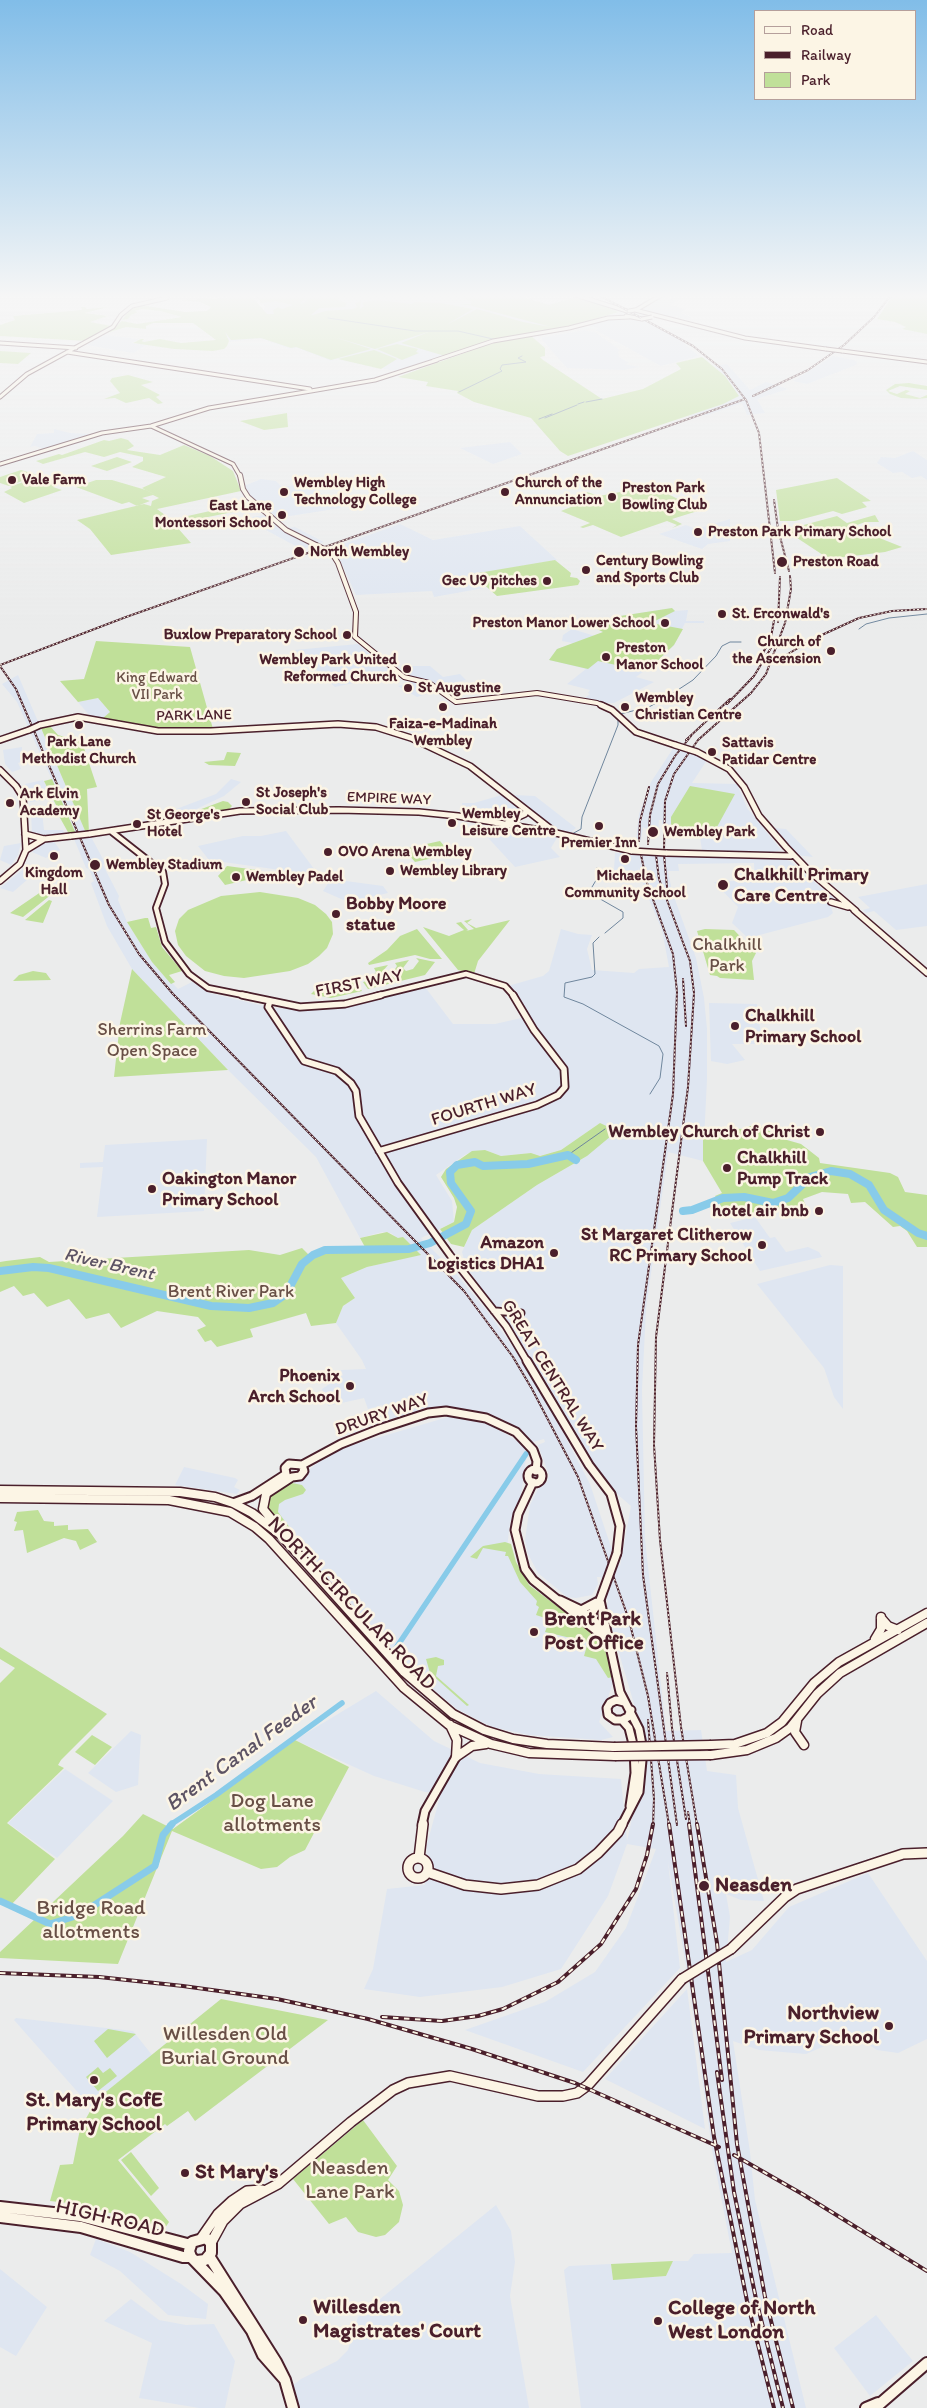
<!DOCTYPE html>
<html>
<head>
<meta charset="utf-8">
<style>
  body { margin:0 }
  #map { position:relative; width:927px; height:2408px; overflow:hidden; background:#ebecec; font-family:Itim,sans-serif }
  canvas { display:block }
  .legend { position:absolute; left:754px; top:10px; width:162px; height:90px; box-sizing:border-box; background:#fcf5e5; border:1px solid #b59f9b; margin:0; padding:6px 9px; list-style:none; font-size:15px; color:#4a1f2b }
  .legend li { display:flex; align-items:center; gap:10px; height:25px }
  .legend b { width:25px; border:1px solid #b59f9b }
</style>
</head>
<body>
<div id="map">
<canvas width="927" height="2408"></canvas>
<ul class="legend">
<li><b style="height:6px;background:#fcf5e5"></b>Road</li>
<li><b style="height:6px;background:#4a1f2b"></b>Railway</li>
<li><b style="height:14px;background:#c0e099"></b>Park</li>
</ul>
</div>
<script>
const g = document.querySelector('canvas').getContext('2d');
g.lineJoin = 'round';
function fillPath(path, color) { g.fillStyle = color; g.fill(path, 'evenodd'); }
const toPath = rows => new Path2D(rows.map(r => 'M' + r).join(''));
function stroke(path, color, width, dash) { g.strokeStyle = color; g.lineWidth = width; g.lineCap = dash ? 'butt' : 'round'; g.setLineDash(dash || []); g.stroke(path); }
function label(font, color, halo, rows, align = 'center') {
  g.font = font + ' Itim,sans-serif'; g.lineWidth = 5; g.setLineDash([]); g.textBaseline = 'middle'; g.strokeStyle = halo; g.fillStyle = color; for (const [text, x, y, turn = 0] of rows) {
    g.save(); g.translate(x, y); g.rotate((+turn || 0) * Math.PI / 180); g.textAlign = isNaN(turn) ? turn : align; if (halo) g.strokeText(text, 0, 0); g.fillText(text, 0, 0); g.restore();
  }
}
fillPath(toPath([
  [255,294,503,294,574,324,491,340,399,372,336,359,331,361,297,348,290,349,260,338,230,342,225,333,208,323,232,317,264,324,274,319,261,315,265,307],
  [664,296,676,301,671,305,685,309,681,313,692,317,687,320,675,316,668,319,642,310],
  [623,319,646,320,680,340,699,356,661,366,595,330,598,329,595,327,589,326,589,324,605,320],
  [584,330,595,332,616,347,620,351,618,351,619,357,629,363,624,364,639,367,623,370,567,368,543,341,542,338,545,337],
  [105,335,139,339,132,343,147,345,133,353,86,345],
  [833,356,854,360,857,362,856,365,807,384,793,381],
  [727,364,750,390,766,382,788,389,757,399,765,413,747,415,742,403,708,415,687,416,723,404,735,388,714,366],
  [54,429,70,433,90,434,44,449,35,446,30,447,37,434,54,433],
  [510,442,522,454,493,464,460,448],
  [913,451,927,460,927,480,921,476,912,478,902,472,893,473,877,463,881,457,895,458],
  [261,479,276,481,282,487,308,483,341,508,277,518,249,497,244,486],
  [263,515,281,529,295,527,324,542,302,549,288,542,264,529,252,517],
  [730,519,730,541,708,544,702,549,659,534,686,525,696,529],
  [400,524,433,540,520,526,557,560,471,575,484,588,434,597,432,591,356,595,337,554,332,548],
  [672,608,675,611,688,610,686,621,704,621,704,623,685,623,674,645,658,661,636,677,654,682,614,703,605,703,585,698,590,694,588,693,590,690,567,684,586,669,549,660,557,649,573,643,562,641,563,635,572,629,595,636,603,632,591,624,620,616],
  [358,644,381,663,376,664,378,666,384,665,395,674,335,687,295,650],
  [410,666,430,666,443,677,460,674,466,680,437,686,434,692,417,697,398,686,410,683,399,669],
  [18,675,86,833,89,833,105,863,103,865,119,896,118,900,127,922,152,962,178,989,192,982,209,993,272,1008,325,1010,425,987,453,1024,495,1024,530,1016,508,986,543,976,549,971,561,929,578,934,592,935,587,949,592,970,634,973,639,969,669,967,662,930,645,890,638,868,638,874,622,869,614,870,615,853,780,858,790,861,839,903,830,905,833,913,828,917,748,938,732,923,738,907,714,882,755,880,754,863,678,864,679,871,668,871,672,891,696,958,704,998,707,1029,707,1079,703,1161,668,1152,646,1309,642,1390,645,1539,666,1731,701,1730,707,1771,736,1775,738,1808,764,1901,741,1900,726,1894,730,1917,726,1962,752,1950,789,1907,868,1873,927,1961,927,2039,898,2053,877,2050,857,2037,843,2038,806,2054,759,2050,733,2041,750,2152,755,2200,806,2408,581,2408,564,2270,569,2266,611,2264,613,2279,666,2276,673,2261,688,2261,694,2254,732,2253,713,2156,689,1983,668,1862,680,1968,583,2072,465,2030,545,2002,595,1972,626,1928,656,1849,627,1844,608,1896,561,1969,502,1987,420,1997,364,1989,373,1969,387,1889,425,1885,427,1844,441,1793,425,1792,374,1776,295,1740,376,1691,434,1741,480,1763,539,1774,621,1779,627,1841,632,1818,642,1791,646,1766,642,1731,609,1619,606,1608,608,1602,601,1577,597,1577,598,1584,592,1595,576,1598,567,1597,538,1573,528,1554,525,1540,530,1505,539,1487,547,1482,549,1475,538,1445,545,1442,544,1439,533,1442,522,1431,500,1418,454,1408,426,1408,389,1421,382,1405,368,1409,364,1398,328,1406,322,1389,343,1375,341,1370,366,1369,362,1360,336,1323,343,1306,355,1298,341,1278,367,1267,417,1255,420,1256,391,1233,382,1232,360,1238,316,1157,228,1070,132,969,107,926,91,883,94,881,89,869,86,868,74,839,76,833,30,731,17,702,2,684],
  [600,1123,587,1156,537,1185,472,1230,462,1252,466,1266,591,1461,616,1493,631,1506,620,1566,610,1544,590,1484,547,1402,516,1351,487,1311,452,1269,421,1238,454,1222,452,1201,436,1175,466,1154,485,1150,501,1156,531,1153,540,1156,561,1150],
  [98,698,110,712,103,718,90,716,78,702],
  [22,747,21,762,18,763,21,769,12,772,5,764,3,750],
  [674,747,707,760,692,783,737,784,747,808,781,850,769,853,702,850,700,837,680,836,673,835,673,831,668,830,662,831,662,820,659,820,658,831,655,831,655,828,649,827,649,830,643,827,641,840,636,841,639,814,651,782],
  [231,779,241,782,224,796,190,812,158,824,114,830,114,826,142,822,216,794],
  [43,780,53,799,30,802,29,791,25,784],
  [502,795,523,812,507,820,463,814,462,803,474,803],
  [514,795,535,796,576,828,569,834,547,824],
  [42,811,44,830,63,830,65,834,44,836,32,833,31,813],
  [491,822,558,836,551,848,560,857,515,867,480,829,484,823],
  [773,828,786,829,813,857,796,855],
  [286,831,317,873,316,875,209,860,198,846,243,836,261,836],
  [53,840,60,850,46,858,32,852,39,845],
  [21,843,18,855,11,865,0,860,4,846],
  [26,867,42,867,13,892,0,888],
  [331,879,383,886,388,893,348,902,323,891],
  [927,884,927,926,896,930,874,911,866,913,863,910,870,908,858,897],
  [709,1003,757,1004,762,1044,732,1044,745,1060,727,1064,711,1061],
  [207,1139,204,1211,97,1217,103,1167,80,1168,80,1163,103,1162,105,1145],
  [755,1217,770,1238,775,1237,786,1252,808,1247,819,1252,822,1257,760,1271,730,1223],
  [830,1265,843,1266,843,1409,834,1397,824,1368,757,1284],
  [448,1417,483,1420,522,1444,527,1452,521,1495,510,1522,507,1549,537,1600,580,1629,603,1661,613,1683,599,1722,613,1737,601,1740,529,1735,492,1727,457,1709,417,1676,269,1512,270,1503,315,1465,339,1449],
  [184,1467,235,1478,238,1480,234,1487,240,1490,237,1494,175,1485],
  [131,1731,141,1735,138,1785,116,1792,88,1773],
  [65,1769,113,1801,57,1858,8,1823],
  [687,1989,705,2129,605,2079],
  [16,2018,133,2031,152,2055,90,2106,14,2020],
  [496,2205,511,2231,515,2262,510,2296,529,2408,298,2408,291,2387,301,2379,337,2361,348,2350,358,2317],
  [96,2239,130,2252,181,2284,208,2304,206,2319,168,2315,120,2271,90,2255],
  [0,2269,47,2307,16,2356,0,2347],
  [131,2299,159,2320,186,2325,214,2324,235,2361,225,2408,199,2408,139,2398,152,2343,104,2321],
  [876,2315,913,2361,870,2396,834,2348]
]), '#dfe6f1');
fillPath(toPath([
  [224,294,250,294,267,314,274,314,273,310,278,307,282,309,293,305,276,301,261,303,256,294,308,294,300,304,304,303,310,294,359,294,364,297,340,298,338,300,347,303,345,307,319,308,311,315,313,315,325,311,353,309,357,307,355,303,361,301,360,309,364,306,362,304,364,302,377,300,412,304,414,302,441,303,473,309,446,325,477,309,523,322,551,327,468,305,456,304,471,304,471,301,459,297,459,295,513,294,549,305,578,296,619,312,566,327,485,342,445,356,401,343,431,331,375,349,334,337,371,349,331,360,296,347,291,348,261,338,231,340,225,332,229,341,227,346,224,349,213,351,174,349,133,343,141,339,144,339,142,341,144,342,160,339,181,343,216,340,193,323,153,323,146,326,146,329,126,327,107,333,122,321,137,324,182,317,160,311,142,309,134,311,138,312,131,315,128,319,122,320,131,308,140,305,185,312,207,311,211,307,200,302,180,300,225,298,229,300],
  [894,294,927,294,927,334,902,329,906,327,895,322,877,319],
  [81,307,85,307,87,309,108,307,85,313,108,316,90,322,111,326,87,341,0,336,0,325,15,320,13,316,82,310],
  [530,335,545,348,545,356,540,357,543,360,602,399,643,389,681,369,676,363,702,357,725,376,739,396,723,404,568,456,560,451,531,418,474,402,457,393,458,391,426,386,428,382,398,377,489,344],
  [397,344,418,349,416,352,419,353,402,360,377,349],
  [374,350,397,359,381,369,338,359],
  [0,351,31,353,18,364,0,363],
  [128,375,153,382,141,385,160,395,156,397,163,403,158,404,149,398,126,403,115,398,104,399,120,393,110,381,112,378],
  [909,383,927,386,927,390,900,386,888,391,897,394,906,390,910,391,905,394,920,398,927,395,927,398,917,399,901,398,890,394,886,390,895,384],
  [287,413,288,427,264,430,240,421],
  [121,438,128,440,134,446,127,450,160,455,184,445,210,456,233,471,241,491,157,509,169,518,191,543,111,555,90,529,77,520,144,504,151,506,152,501,159,498,153,495,142,498,150,501,137,506,129,502,122,504,76,487,96,480,112,480,146,490,161,498,142,488,166,477,132,467,143,461,143,457,120,452,104,457,85,452,43,464,36,461,59,454,62,455,104,440,109,441],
  [117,457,132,462,107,471,91,466],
  [21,470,38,475,9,486,0,483,0,477],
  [41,475,54,480,53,484,57,485,53,487,62,490,24,503,4,492,12,488,10,487],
  [837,478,871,501,862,502,867,507,842,514,833,511,795,521,780,521,776,490],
  [651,486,701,510,672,519,682,524,672,528,677,525,667,521,621,537,593,525,583,528,580,527,590,523,561,511,596,497,585,493,587,492,599,496],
  [237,505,243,510,188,521,183,517],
  [875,515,879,522,865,522,852,527,902,547,885,552,829,559,785,530,837,516,847,523],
  [555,560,571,573,570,577,577,578,580,581,578,585,497,596,472,574],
  [672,608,675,611,651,623,683,629,674,645,650,668,634,669,598,661,588,669,549,660,557,649,603,632,597,629,599,628,591,624,620,616],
  [96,641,190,647,213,729,161,729,126,723,103,718,110,712,98,698,78,702,60,681,84,679],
  [49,725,58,735,82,742,97,787,87,789,89,833,86,833,41,728],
  [227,752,241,753,235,766,209,765,204,762,224,760],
  [52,779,76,834,69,834,59,816,60,813,44,781],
  [690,786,735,794,717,827,702,826,702,836,673,835,671,831,671,817],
  [223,801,228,802,232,806,227,811,190,818,188,814],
  [440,841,451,854,415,862,404,849],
  [227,866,257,870,251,879,225,885,218,876],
  [51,885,54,890,52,894,23,917,10,913],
  [260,892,298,898,315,905,326,914,332,922,333,934,327,948,319,956,308,964,290,971,244,978,224,976,205,971,186,956,178,945,175,931,179,919,188,910,221,896],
  [49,900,52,901,43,923,25,920],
  [145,918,148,918,151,928,156,927,162,947,182,971,169,975,175,982,171,984,152,962,127,922],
  [472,919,467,923,476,928,510,920,478,961,474,974,458,970,423,927,449,936,464,930,456,923,461,922,468,930,466,931,474,929,464,921],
  [417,929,442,959,430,959,415,955,369,965,368,963,387,950,400,936],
  [705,929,734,930,756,953,752,961,754,980,720,978,717,976,710,975,697,931],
  [416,958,435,962,425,975,368,989,363,982,370,980,376,972,374,968,388,965,382,972,385,976,392,974,397,966,395,963,409,960,403,968,406,971,413,969,419,961],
  [132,969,228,1070,114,1077,120,1023],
  [33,971,46,973,51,980,13,981,19,975],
  [353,978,362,991,331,998,311,994,319,986,328,988,333,983],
  [600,1123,617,1131,587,1156,537,1185,472,1230,464,1247,451,1244,440,1229,454,1222,457,1207,454,1198,441,1177,446,1169,472,1151,485,1150,501,1156,531,1153,540,1156,561,1150],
  [750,1126,763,1127,780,1138,801,1144,819,1158,820,1163,890,1173,898,1177,905,1192,927,1195,927,1247,917,1247,907,1231,900,1226,893,1227,865,1202,851,1203,848,1194,822,1192,803,1199,806,1206,727,1216,715,1196,722,1193,703,1161,703,1128,745,1129],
  [387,1232,398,1238,403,1237,421,1255,367,1267,341,1278,355,1298,343,1306,336,1323,311,1326,306,1313,250,1329,253,1337,217,1347,211,1340,205,1342,197,1330,206,1326,198,1317,157,1311,121,1328,109,1313,86,1319,69,1299,47,1307,34,1293,23,1296,14,1286,0,1292,0,1262,6,1261,40,1257,49,1262,249,1250,280,1255,302,1248,312,1258,326,1251,354,1251,365,1247,360,1238],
  [292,1483,302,1485,306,1490,303,1494,285,1500,279,1504,278,1512,290,1528,288,1530,268,1509,267,1499,271,1493],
  [38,1510,44,1521,54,1522,54,1526,68,1525,68,1530,88,1529,97,1542,80,1550,76,1541,64,1538,27,1553,23,1530,14,1531,17,1522,14,1521,17,1512],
  [505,1542,511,1544,516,1562,529,1585,602,1640,613,1677,608,1678,596,1659,584,1656,588,1642,545,1632,548,1624,544,1623,545,1618,536,1615,539,1607,536,1605,537,1601,520,1582,508,1556,505,1556,506,1552,483,1548,477,1559,470,1557,483,1546],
  [0,1647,107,1714,61,1760,58,1765,64,1768,7,1823,55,1859,9,1907,0,1904,0,1683,15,1668,0,1659],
  [436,1657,444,1660,444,1665,438,1666,436,1676,469,1705,467,1706,430,1673,426,1659],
  [92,1735,112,1747,95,1765,75,1752],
  [295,1740,349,1767,305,1850,290,1857,277,1867,261,1869,172,1831,118,1964,0,1958,0,1952,123,1836,143,1814,173,1829],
  [221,1999,328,2020,195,2121,188,2111,167,2126,165,2124,118,2160,169,2222,165,2228,77,2204,50,2201,60,2165,73,2164,80,2129,97,2099],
  [108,2029,136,2034,107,2058,94,2041],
  [98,2067,103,2073,110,2068,117,2076,98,2091,86,2077],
  [363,2120,397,2166,388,2180,399,2191,403,2205,399,2222,385,2235,376,2237,358,2232,346,2217,329,2224,293,2179],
  [131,2152,159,2188,151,2196,121,2160],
  [673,2261,666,2276,613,2280,611,2264]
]), '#c0e099');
stroke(toPath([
  [328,318,415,331,458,331,493,339],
  [459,392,502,371,500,369,502,365,526,362,518,358,522,356],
  [586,402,602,399],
  [578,404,584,402],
  [545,418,577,405],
  [539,419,552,414],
  [859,629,866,624,889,618,927,614],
  [620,714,649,707,667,697,693,680,716,656,722,646,730,642,741,642],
  [572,834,581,829,582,817,618,725,618,717],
  [592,887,598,877,597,868],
  [595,896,623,912,623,918,605,933],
  [599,937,593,943,595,974,592,977,565,983,564,997,583,1004,659,1046,663,1054,660,1078,650,1094],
  [568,1155,605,1129]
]), '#6f869d', 1);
stroke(toPath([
  [396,1648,526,1454],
  [170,1825,216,1795,342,1703]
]), '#88cbe9', 5.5);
stroke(toPath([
  [0,1901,50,1924,79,1915,155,1866,163,1835,172,1824]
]), '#88cbe9', 7);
stroke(toPath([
  [683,1211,692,1210,723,1198,744,1197,773,1203,788,1198,810,1177,831,1171,850,1174,869,1185,884,1210,918,1233,927,1236],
  [0,1271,33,1267,49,1268,211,1306,249,1308,273,1303,286,1294,302,1264,313,1255,325,1250,409,1249,430,1243,466,1224,471,1211,451,1183,450,1172,457,1165,475,1162,483,1166,528,1164,568,1155,576,1160]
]), '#88cbe9', 8);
const secondaryFar3 = toPath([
  [112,832,163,872,165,884,156,908,165,942,189,974,208,988,248,996],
  [376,996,466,974,505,986,514,996]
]);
const secondaryFar2 = toPath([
  [242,995,300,1007,345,1004,381,995],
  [270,1001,268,1007,304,1061,337,1071,351,1083,356,1091,359,1116,398,1183,450,1255,506,1326,528,1363],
  [379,1151,537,1105,558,1095,565,1087,564,1069,534,1030,513,995],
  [494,1311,521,1313]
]);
const secondaryFar1 = toPath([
  [527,1361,589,1465,611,1494,620,1526,617,1553],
  [302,1465,341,1444,379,1429,428,1413,446,1411,486,1418,516,1432,533,1450,537,1461,536,1471],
  '528 1476a7 7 0 1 1 14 0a7 7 0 1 1-14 0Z',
  [286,1474,285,1468,289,1464,302,1465],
  [533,1482,518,1514,515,1530,525,1569,533,1580,609,1641],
  [266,1494,292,1477,300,1476,304,1471,302,1465],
  [233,1503,252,1496,286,1474],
  [560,1600,581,1610,606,1631],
  [600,1600,620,1692,639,1729,643,1750,639,1792,622,1825],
  [581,1610,600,1600],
  [586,1617,590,1616,599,1602],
  [624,1702,616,1700,610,1703,607,1708,608,1715,615,1720,622,1720,628,1717,631,1710],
  [622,1720,629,1728,634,1748,635,1773,630,1806],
  [422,1825,425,1811,456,1757]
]);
const secondary = toPath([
  [419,1858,423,1824],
  '408 1868a10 10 0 1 1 20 0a10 10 0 1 1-20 0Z',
  [427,1872,465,1885,501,1889,538,1885,578,1869,598,1853,618,1832,622,1824],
  [731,1949,785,1897,797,1889,903,1854,927,1853],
  [202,2237,218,2214,232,2201,247,2191,262,2190],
  [211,2243,223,2221,240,2204,278,2184,351,2122,393,2090,408,2083,450,2076,538,2096,563,2096,577,2093,588,2085,682,1979]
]);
const primaryFar3 = toPath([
  [572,294,627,311],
  [635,310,745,338,826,349],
  [636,310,663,294],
  [626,316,642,319],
  [0,343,76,348],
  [842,351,927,362],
  [67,352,310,389],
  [433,361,493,341,569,328,608,318,629,317],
  [311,391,375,380,437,360],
  [0,397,27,374,113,327,121,315,132,306,167,298,167,294],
  [151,426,233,464,240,476],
  [0,464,102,433,151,426,209,408,311,391]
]);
const primaryFar2 = toPath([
  [240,475,243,489,248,497,286,530,316,545],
  [324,549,333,555,338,563,356,612,355,637,404,677,429,683,456,702,537,693,597,703,604,706]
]);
const primaryFar1 = toPath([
  [601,705,612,710,636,732,675,745],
  [40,725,78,717,158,731,211,731,338,724,376,727,411,738,470,766,556,833,632,851],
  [0,740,29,730],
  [697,752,729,769,744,787,759,816,786,847,808,870,856,911],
  [0,770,16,786,23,797,26,850,20,864,0,881],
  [508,822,525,814,526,810],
  [25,834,44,839,71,836],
  [89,834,240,811,339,810,419,812,458,816,551,832],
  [26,850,44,839],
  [666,853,791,856],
  [831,902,848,907],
  [854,910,927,973]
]);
const primary = toPath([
  [0,2207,80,2216,191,2245],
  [0,2217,81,2227,183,2257,191,2257],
  [209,2256,276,2362,285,2380,293,2408],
  [197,2261,205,2260,211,2253,211,2243,206,2238,192,2242,189,2251,191,2257,224,2291,252,2331,263,2355,285,2380],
  [866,2408,878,2403],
  [875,2408,927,2363]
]);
const trunk = toPath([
  [0,1490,180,1492,215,1497,233,1503,252,1513,281,1535,404,1672,453,1714,484,1730,513,1739,547,1744,614,1747],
  [266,1494,263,1509,287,1538],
  [0,1498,169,1500,230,1512,255,1527,269,1539,404,1688,449,1725,491,1744,529,1753,615,1756],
  [881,1618,888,1626,898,1630],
  [875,1639,881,1629,881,1617],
  [797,1721,795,1732,804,1745],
  [450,1725,457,1740,456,1757],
  [711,1745,735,1744,767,1733,782,1722,814,1683,839,1662,927,1613],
  [711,1755,747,1750,776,1738,790,1728,817,1694,840,1673,927,1623],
  [456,1757,472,1746,486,1744]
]);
stroke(secondaryFar3, '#4a1f2b', 8);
stroke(secondaryFar2, '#4a1f2b', 9);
stroke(secondaryFar1, '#4a1f2b', 11);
stroke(secondary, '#4a1f2b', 12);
stroke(primaryFar3, '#4a1f2b', 5);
stroke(primaryFar2, '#4a1f2b', 6);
stroke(primaryFar1, '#4a1f2b', 8);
stroke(primary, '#4a1f2b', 14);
stroke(trunk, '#4a1f2b', 11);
stroke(secondaryFar3, '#fcf5e5', 4.5);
stroke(secondaryFar2, '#fcf5e5', 5.5);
stroke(secondaryFar1, '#fcf5e5', 7);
stroke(secondary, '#fcf5e5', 9);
stroke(primaryFar3, '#fcf5e5', 3);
stroke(primaryFar2, '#fcf5e5', 4);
stroke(primaryFar1, '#fcf5e5', 5);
stroke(primary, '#fcf5e5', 10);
stroke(trunk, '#fcf5e5', 8);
const railFar1 = toPath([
  [597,294,693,346,722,369,746,400,759,433,775,573],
  [753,396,808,370,844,345,874,317,892,294],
  [774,500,778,529,789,571],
  [778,622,780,577],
  [763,653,771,637,775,615],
  [773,663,813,639,859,618,892,611,927,609],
  [0,665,126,617,745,399],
  [0,666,16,689,109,905,139,954,173,994,464,1291,513,1357,532,1389,578,1477,629,1620,648,1696,669,1825],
  [727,704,754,676,771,648],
  [686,740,730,699],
  [639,841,640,821,649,787],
  [648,844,650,815,658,784,675,756,691,736],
  [664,850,665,801,674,774,698,740,751,693,766,674,785,623,791,589,790,576],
  [641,855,647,883,673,954,677,992,673,1094,638,1345,636,1426,643,1575,677,1825],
  [656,855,659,879,690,961,694,993,688,1087,656,1337,654,1445,660,1540,681,1727,697,1825],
  [664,855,667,887],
  [683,979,686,1026],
  [667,1673,672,1728,686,1819],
  [648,1720,654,1799,653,1825],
  [688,1812,690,1825]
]);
const rail = toPath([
  [669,1824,714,2137,747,2301,774,2408],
  [689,1824,722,2080],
  [697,1824,717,1943,737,2144,765,2297,793,2408],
  [0,1973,99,1977,183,1986,277,1999,368,2019,472,2049,575,2083,719,2147],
  [382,2017,442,2021,478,2016,503,2009,558,1982,601,1944,636,1889,647,1855,653,1824],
  [717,2072,734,2192,756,2299,783,2408],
  [734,2155,804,2195,927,2271]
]);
stroke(railFar1, '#4a1f2b', 2);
stroke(rail, '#4a1f2b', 4);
stroke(railFar1, '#fcf5e5', 1, [2]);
stroke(rail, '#fcf5e5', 2, [5.5]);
const secondaryBridgeFar1 = toPath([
  [600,1600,617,1553]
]);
const secondaryBridge = toPath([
  [682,1979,731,1949]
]);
const primaryBridgeFar2 = toPath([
  [629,311,635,310],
  [642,319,652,317],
  [826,349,842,351]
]);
const primaryBridgeFar1 = toPath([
  [316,545,324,549]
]);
const primaryBridge = toPath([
  [29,730,40,725],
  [675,745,697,752],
  [71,836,89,834],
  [632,851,666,853]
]);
const trunkBridge = toPath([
  [614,1747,711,1745],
  [615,1756,711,1755]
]);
stroke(secondaryBridgeFar1, '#4a1f2b', 11, []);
stroke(secondaryBridge, '#4a1f2b', 12, []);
stroke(primaryBridgeFar2, '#4a1f2b', 5, []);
stroke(primaryBridgeFar1, '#4a1f2b', 6, []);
stroke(primaryBridge, '#4a1f2b', 8, []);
stroke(trunkBridge, '#4a1f2b', 11, []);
stroke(secondaryBridgeFar1, '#fcf5e5', 7);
stroke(secondaryBridge, '#fcf5e5', 9);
stroke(primaryBridgeFar2, '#fcf5e5', 3);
stroke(primaryBridgeFar1, '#fcf5e5', 4);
stroke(primaryBridge, '#fcf5e5', 5);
stroke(trunkBridge, '#fcf5e5', 8);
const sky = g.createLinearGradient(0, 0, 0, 631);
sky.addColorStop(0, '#81bde8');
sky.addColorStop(0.47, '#f6f6f6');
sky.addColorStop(1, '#f6f6f600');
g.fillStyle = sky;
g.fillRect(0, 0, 927, 631);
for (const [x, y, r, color] of [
  [12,480,5,"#4a1f2b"],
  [284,492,5,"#4a1f2b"],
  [505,492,5,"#4a1f2b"],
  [612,497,5,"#4a1f2b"],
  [282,515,5,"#4a1f2b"],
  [698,532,5,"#4a1f2b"],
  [299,552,6,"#4a1f2b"],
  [782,562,6,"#4a1f2b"],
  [586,570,5,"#4a1f2b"],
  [547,581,5,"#4a1f2b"],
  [722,614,5,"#4a1f2b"],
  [665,623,5,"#4a1f2b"],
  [347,635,5,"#4a1f2b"],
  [831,651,5,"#4a1f2b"],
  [606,657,5,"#4a1f2b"],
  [407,669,5,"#4a1f2b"],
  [408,688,5,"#4a1f2b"],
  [443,707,5,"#4a1f2b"],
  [625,707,5,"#4a1f2b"],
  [79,725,5,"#4a1f2b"],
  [712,752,5,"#4a1f2b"],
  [246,802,5,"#4a1f2b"],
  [10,803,5,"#4a1f2b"],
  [452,823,5,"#4a1f2b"],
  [137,824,5,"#4a1f2b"],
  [599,826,5,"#4a1f2b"],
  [653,832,6,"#4a1f2b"],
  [328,852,5,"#4a1f2b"],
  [54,856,5,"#4a1f2b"],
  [625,859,5,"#4a1f2b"],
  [95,865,6,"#4a1f2b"],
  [390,871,5,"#4a1f2b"],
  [236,877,5,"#4a1f2b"],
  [723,885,6,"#4a1f2b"],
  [336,914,5,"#4a1f2b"],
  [735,1026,5,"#4a1f2b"],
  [820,1132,5,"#4a1f2b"],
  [727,1168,5,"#4a1f2b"],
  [152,1189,5,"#4a1f2b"],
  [819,1211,5,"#4a1f2b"],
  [762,1245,5,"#4a1f2b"],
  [554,1253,5,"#4a1f2b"],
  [350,1386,5,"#4a1f2b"],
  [534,1632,5,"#4a1f2b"],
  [704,1886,6,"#4a1f2b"],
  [889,2026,5,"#4a1f2b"],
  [94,2080,5,"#4a1f2b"],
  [185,2173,5,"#4a1f2b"],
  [303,2320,5,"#4a1f2b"],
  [658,2321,5,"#4a1f2b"]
]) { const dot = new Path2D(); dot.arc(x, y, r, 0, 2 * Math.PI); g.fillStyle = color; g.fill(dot); stroke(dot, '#fcf5e5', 2); }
label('bold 15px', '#4a1f2b', '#fcf5e5', [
  ["Vale Farm",22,480],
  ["Wembley High",294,483],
  ["Technology College",294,500],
  ["Church of the",515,483],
  ["Annunciation",515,500],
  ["Preston Park",622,488],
  ["Bowling Club",622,505],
  ["East Lane",272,506,"right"],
  ["Montessori School",272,523,"right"],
  ["Preston Park Primary School",708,532],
  ["North Wembley",310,552],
  ["Century Bowling",596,561],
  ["and Sports Club",596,578],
  ["Preston Road",793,562],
  ["Gec U9 pitches",537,581,"right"],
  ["St. Erconwald's",732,614],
  ["Preston Manor Lower School",655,623,"right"],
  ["Buxlow Preparatory School",337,635,"right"],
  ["Church of",821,642,"right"],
  ["the Ascension",821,659,"right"],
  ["Preston",616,648],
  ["Manor School",616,665],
  ["Wembley Park United",397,660,"right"],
  ["Reformed Church",397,677,"right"],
  ["St Augustine",418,688],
  ["Wembley",635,698],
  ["Christian Centre",635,715],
  ["Faiza-e-Madinah",443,724,"center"],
  ["Wembley",443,741,"center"],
  ["Park Lane",79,742,"center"],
  ["Methodist Church",79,759,"center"],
  ["Sattavis",722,743],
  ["Patidar Centre",722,760],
  ["St Joseph's",256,793],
  ["Social Club",256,810],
  ["Ark Elvin",20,794],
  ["Academy",20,811],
  ["Wembley",462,814],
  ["Leisure Centre",462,831],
  ["St George's",147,815],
  ["Hotel",147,832],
  ["Wembley Park",664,832],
  ["Premier Inn",599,843,"center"],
  ["OVO Arena Wembley",338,852],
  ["Wembley Stadium",106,865],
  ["Wembley Library",400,871],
  ["Kingdom",54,873,"center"],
  ["Hall",54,890,"center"],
  ["Michaela",625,876,"center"],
  ["Community School",625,893,"center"],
  ["Wembley Padel",246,877]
], 'left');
label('15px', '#684f46', '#fcf5e5', [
  ["King Edward",157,678],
  ["VII Park",157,695]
]);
label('15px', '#4a1f2b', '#fcf5e5', [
  ["PARK LANE",194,716,-1],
  ["EMPIRE WAY",389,799,2]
]);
label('bold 18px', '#4a1f2b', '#fcf5e5', [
  ["Chalkhill Primary",734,875],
  ["Care Centre",734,896],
  ["Bobby Moore",346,904],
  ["statue",346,925],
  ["Chalkhill",745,1016],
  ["Primary School",745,1037],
  ["Wembley Church of Christ",810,1132,"right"],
  ["Chalkhill",737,1158],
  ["Pump Track",737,1179],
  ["Oakington Manor",162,1179],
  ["Primary School",162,1200],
  ["hotel air bnb",809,1211,"right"],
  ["St Margaret Clitherow",752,1235,"right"],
  ["RC Primary School",752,1256,"right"],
  ["Amazon",544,1243,"right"],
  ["Logistics DHA1",544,1264,"right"],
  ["Phoenix",340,1376,"right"],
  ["Arch School",340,1397,"right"]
], 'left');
label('18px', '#684f46', '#fcf5e5', [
  ["Chalkhill",727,945],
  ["Park",727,966],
  ["Sherrins Farm",152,1030],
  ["Open Space",152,1051],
  ["Brent River Park",231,1292]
]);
label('18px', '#4a1f2b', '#fcf5e5', [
  ["FIRST WAY",359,984,-11],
  ["FOURTH WAY",484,1105,-17],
  ["GREAT CENTRAL WAY",552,1376,58],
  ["DRURY WAY",382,1415,-19]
]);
label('italic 19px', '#5d5364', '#fcf5e5', [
  ["River Brent",109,1265,13]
]);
label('21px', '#4a1f2b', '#fcf5e5', [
  ["NORTH CIRCULAR ROAD",351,1604,46],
  ["HIGH ROAD",110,2219,13]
]);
label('bold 21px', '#4a1f2b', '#fcf5e5', [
  ["Brent Park",544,1620],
  ["Post Office",544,1644],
  ["Neasden",715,1886],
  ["Northview",879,2014,"right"],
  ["Primary School",879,2038,"right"],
  ["St. Mary's CofE",94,2101,"center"],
  ["Primary School",94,2125,"center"],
  ["St Mary's",195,2173],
  ["Willesden",313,2308],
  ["Magistrates' Court",313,2332],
  ["College of North",668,2309],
  ["West London",668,2333]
], 'left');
label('21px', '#684f46', '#fcf5e5', [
  ["Dog Lane",272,1802],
  ["allotments",272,1826],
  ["Bridge Road",91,1909],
  ["allotments",91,1933],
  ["Willesden Old",225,2035],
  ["Burial Ground",225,2059],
  ["Neasden",350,2169],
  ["Lane Park",350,2193]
]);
label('italic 22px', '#5d5364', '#fcf5e5', [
  ["Brent Canal Feeder",242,1754,-36]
]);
</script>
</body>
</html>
